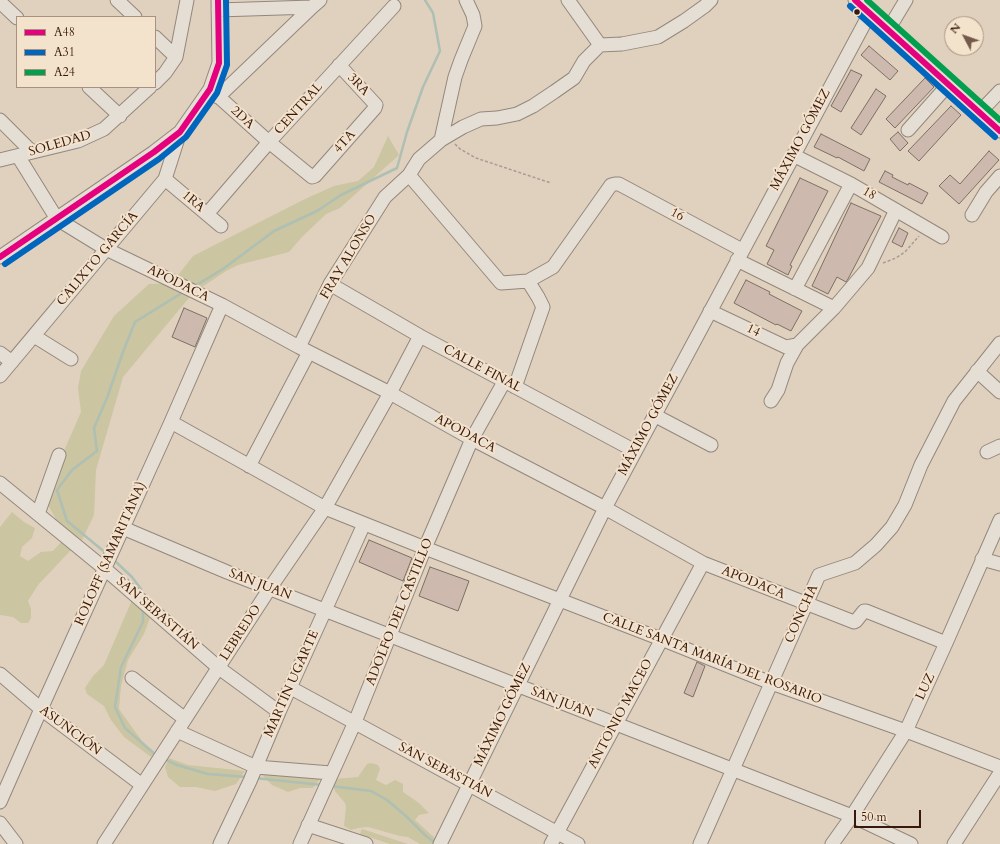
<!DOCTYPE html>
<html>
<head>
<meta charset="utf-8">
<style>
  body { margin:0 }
  #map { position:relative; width:1000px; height:844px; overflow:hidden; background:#e0d1be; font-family:Cardo,serif }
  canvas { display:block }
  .legend { position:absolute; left:16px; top:16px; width:140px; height:72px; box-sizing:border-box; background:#f3e2cc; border:1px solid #a8917f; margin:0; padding:5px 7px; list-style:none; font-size:12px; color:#38180b }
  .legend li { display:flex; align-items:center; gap:8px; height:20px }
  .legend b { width:20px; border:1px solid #a8917f }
  .north { position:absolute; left:944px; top:16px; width:40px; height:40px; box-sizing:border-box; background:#f3e2cc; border:1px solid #a8917f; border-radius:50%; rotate:311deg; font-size:11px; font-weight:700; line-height:16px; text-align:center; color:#38180b }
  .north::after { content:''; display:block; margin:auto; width:14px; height:18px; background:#73594a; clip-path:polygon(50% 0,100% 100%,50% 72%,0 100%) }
  .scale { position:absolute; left:854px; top:810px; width:67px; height:18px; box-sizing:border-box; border:2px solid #38180b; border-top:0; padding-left:5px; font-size:12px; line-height:14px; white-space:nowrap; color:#38180b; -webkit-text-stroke:3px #f3e2cc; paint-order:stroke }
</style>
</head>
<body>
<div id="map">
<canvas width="1000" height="844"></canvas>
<ul class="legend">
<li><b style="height:5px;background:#e5007d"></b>A48</li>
<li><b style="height:5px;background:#0065bd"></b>A31</li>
<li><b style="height:5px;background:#039f4e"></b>A24</li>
</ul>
<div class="north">N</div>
<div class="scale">50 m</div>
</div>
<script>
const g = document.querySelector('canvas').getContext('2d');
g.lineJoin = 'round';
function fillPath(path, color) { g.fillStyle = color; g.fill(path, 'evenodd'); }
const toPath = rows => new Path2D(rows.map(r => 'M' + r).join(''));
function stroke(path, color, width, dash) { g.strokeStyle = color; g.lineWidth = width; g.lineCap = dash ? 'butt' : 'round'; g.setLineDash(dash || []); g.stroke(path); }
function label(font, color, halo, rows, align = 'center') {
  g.font = font + ' Cardo,serif'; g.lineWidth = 4; g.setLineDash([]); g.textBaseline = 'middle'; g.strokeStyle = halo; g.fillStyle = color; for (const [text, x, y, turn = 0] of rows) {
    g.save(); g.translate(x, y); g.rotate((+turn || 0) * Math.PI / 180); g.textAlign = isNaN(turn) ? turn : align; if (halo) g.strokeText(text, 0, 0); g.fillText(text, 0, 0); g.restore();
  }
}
fillPath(toPath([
  [388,136,399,155,340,208,326,214,302,237,289,252,238,265,226,271,193,293,123,377,96,470,94,515,82,540,58,523,48,505,64,451,81,412,78,388,81,371,114,316,149,284,172,283,193,256,305,199,334,186,358,181,374,167],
  [12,512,24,522,35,528,32,538,22,547,20,556,28,561,41,552,53,551,62,541,71,550,38,585,28,601,31,609,31,618,28,623,21,623,13,617,0,615,0,527],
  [132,600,151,615,144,634,128,660,121,686,119,709,147,748,154,754,151,757,124,737,111,720,104,706,87,694,85,688,93,676,104,665],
  [169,758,188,765,245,771,236,784,215,791,196,787,180,787,168,777,165,767],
  [371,763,378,765,380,769,376,780,386,785,395,780,403,784,403,792,419,803,429,813,419,815,415,820,437,840,435,844,420,844,408,837,400,836,368,827,358,828,351,830,344,826,346,807,345,803,335,791,333,786,335,779,358,777,367,764],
  [259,772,321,778,313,788,300,788,288,792,272,785],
  [362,829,408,844,390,844,360,834]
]), '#cbc5a1');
stroke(toPath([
  [193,287,223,269,274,231,317,211,341,195,397,168,407,132,423,87,440,51,433,13,425,0],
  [107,554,67,521,57,490,72,470,97,451,94,428,107,398,123,352,135,322,185,291],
  [115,561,132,577,141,589,141,594],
  [143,609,143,622,121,667,115,707,125,728,156,755],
  [164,759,177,765,208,774,247,777],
  [255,778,322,785],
  [331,786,371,791,387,800,406,816,426,836,437,844]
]), '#aebfb3', 2.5);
const building = toPath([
  [869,46,898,71,890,80,861,55,869,46],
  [851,70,862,75,841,112,831,106,851,70],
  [925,78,934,87,895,128,886,119,925,78],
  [876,89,886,96,861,135,851,128,876,89],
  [951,106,961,115,919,161,908,151,951,106],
  [898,132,908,143,900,151,890,139,898,132],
  [821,134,870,159,864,171,838,157,837,158,814,147,821,134],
  [989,151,999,160,959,204,939,186,950,175,960,184,989,151],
  [885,171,893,175,892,177,908,185,909,183,928,193,922,204,879,182,885,171],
  [800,178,828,191,790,265,792,266,788,275,767,264,774,250,766,246,800,178],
  [851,203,881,216,848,279,846,282,837,277,828,294,812,286,851,203],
  [899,228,908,233,902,247,892,242,899,228],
  [746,280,770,292,769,294,802,311,791,331,777,324,776,325,734,303,746,280],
  [184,308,207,318,195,347,172,337,184,308],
  [369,540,412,558,403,581,359,562,369,540],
  [430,567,469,581,458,611,419,596,430,567],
  [697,662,705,666,693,697,684,693,697,662]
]);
fillPath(building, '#ceb9af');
stroke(building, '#7b6f64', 1);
const minor = toPath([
  [117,0,135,17],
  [568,0,600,45],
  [855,0,1000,131],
  [0,2,17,18],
  [218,10,312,7,320,0],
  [888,30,906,0],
  [155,37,176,57],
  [155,83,165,73,176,57,187,0],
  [89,87,120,116],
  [210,89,269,142,312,177,315,176,375,108,376,105,339,65],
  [218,97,312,7],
  [979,113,1000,91],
  [0,120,31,151],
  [908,130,948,85],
  [441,140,455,77,461,60,475,26,473,15,466,0],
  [793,155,851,184,942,237],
  [18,156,57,219,106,249,222,305,299,347,390,393,472,439,605,508,703,563,854,622,856,621,864,611,866,611,946,643],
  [0,160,78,141,104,129,150,87],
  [409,175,501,283,528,281,553,267,611,185,615,184,619,184,742,250],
  [165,179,221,226],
  [207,214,269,142,394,6],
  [972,215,986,192,1000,176],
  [0,257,154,152,180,132,210,89,219,63,218,0],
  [737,260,834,308],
  [330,284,420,336,635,451],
  [795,289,851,184],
  [710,311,786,347,797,345],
  [34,336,71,359],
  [299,347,330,284,385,197,409,175,419,159,441,140,463,127,481,119,497,118,517,114,533,106,554,92,574,78,584,61,600,45,622,44,658,37,684,21,705,6,711,0],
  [0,353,12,362],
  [977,371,1000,392],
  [0,376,165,179,180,132],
  [515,387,543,307,538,297,528,281],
  [771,401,778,390,787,363,797,345,834,308,868,268,896,210],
  [654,415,711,445],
  [171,422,325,508,425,548,661,639,771,683,906,731,1000,767],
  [987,452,1000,446],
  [249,466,309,352],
  [0,483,105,569,219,668,279,712],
  [38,514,59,455],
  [123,528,227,572,852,816,911,844],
  [982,559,1000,564],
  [0,674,41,709,142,785],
  [132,678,185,719],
  [291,688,578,844],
  [177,731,256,767,331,773],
  [0,802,41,709,171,422,222,305],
  [0,823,16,844],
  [308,825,366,844],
  [104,844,270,588,325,508,390,393,420,336],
  [220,844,250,781,279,712,364,524],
  [300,844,355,722,425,548,472,439,504,382],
  [440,844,605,508,870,13],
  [551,844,703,563],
  [700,844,819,575,855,563,876,545,892,527,905,505,921,465,954,401,1000,343],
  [832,844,852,816,906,731,946,643,1000,520],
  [954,844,1000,773]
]);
stroke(minor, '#94877b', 15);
stroke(toPath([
  [455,144,460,149,476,158,551,183],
  [883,263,896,258,905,252,919,236]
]), '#a59c94', 1.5, [3, 2]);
stroke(minor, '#e5ded5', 13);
stroke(toPath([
  [855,0,1000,131],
  [0,257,154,152,180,132,210,89,219,63,218,0]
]), '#e5007d', 6);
stroke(toPath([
  [850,6,995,137],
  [5,264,159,159,186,137,217,93,227,65,226,0]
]), '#0065bd', 6);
stroke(toPath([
  [867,0,1000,120]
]), '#039f4e', 6);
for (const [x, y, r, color] of [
  [857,12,3.5,"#38180b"]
]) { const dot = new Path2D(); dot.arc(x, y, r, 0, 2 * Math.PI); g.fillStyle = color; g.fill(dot); stroke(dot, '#f3e2cc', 1.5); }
label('13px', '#38180b', '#f3e2cc', [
  ["3RA",358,85,46],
  ["CENTRAL",299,109,-48],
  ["2DA",242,118,42],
  ["MÁXIMO GÓMEZ",801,140,-62],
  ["4TA",345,142,-48],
  ["SOLEDAD",60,144,-16],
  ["18",869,194,30],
  ["1RA",193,202,40],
  ["16",677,215,28],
  ["FRAY ALONSO",349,257,-59],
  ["CALIXTO GARCÍA",98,259,-50],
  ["APODACA",178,284,26],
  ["14",753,331,26],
  ["CALLE FINAL",482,369,28],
  ["MÁXIMO GÓMEZ",649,425,-62],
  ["APODACA",465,434,28],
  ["ROLOFF (SAMARITANA)",111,554,-66],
  ["APODACA",753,583,22],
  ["SAN JUAN",260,585,21],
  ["ADOLFO DEL CASTILLO",400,612,-68],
  ["SAN SEBASTIÁN",157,614,41],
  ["CONCHA",802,614,-66],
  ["LEBREDO",241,633,-57],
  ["CALLE SANTA MARÍA DEL ROSARIO",712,659,21],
  ["MARTÍN UGARTE",292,684,-66],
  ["LUZ",926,687,-65],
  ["SAN JUAN",562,703,21],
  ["ANTONIO MACEO",621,714,-62],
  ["MÁXIMO GÓMEZ",503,715,-64],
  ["ASUNCIÓN",70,731,37],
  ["SAN SEBASTIÁN",445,771,28]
]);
</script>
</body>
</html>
